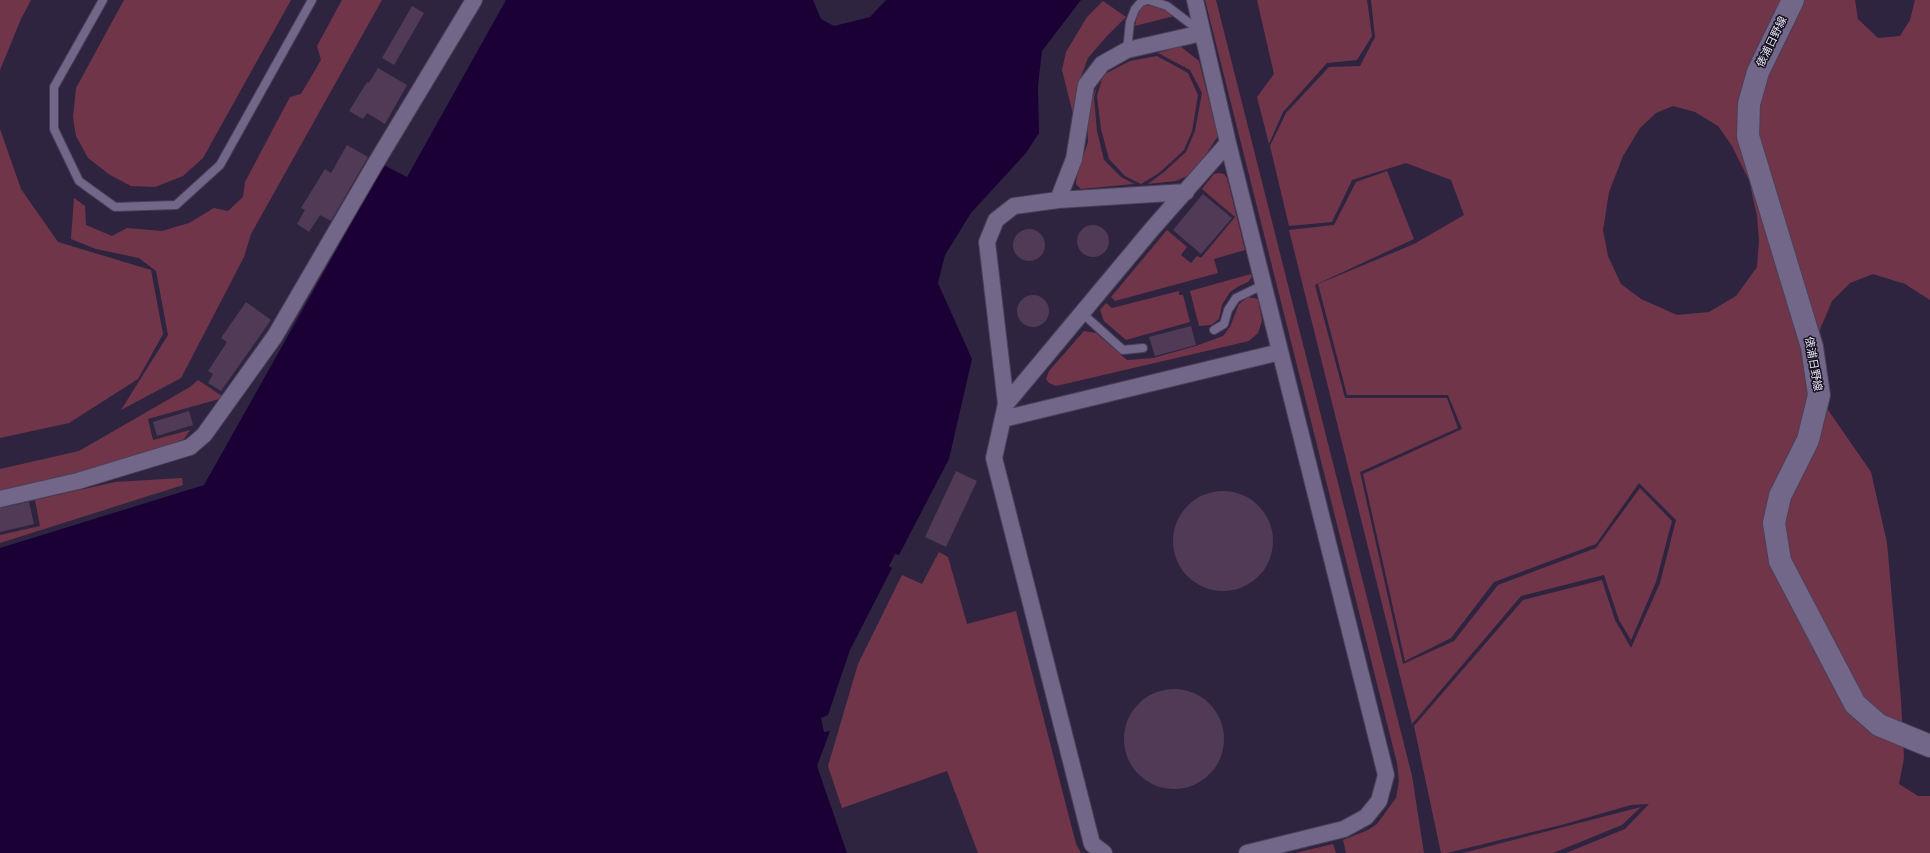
<!DOCTYPE html>
<html>
<head>
<meta charset="utf-8">
<style>
  body { margin:0 }
  canvas { display:block; background:#2e2440 }
</style>
</head>
<body>
<canvas width="1930" height="853"></canvas>
<script>
const g = document.querySelector('canvas').getContext('2d');
g.lineJoin = 'round';
function fillPath(path, color) { g.fillStyle = color; g.fill(path, 'evenodd'); }
const toPath = rows => new Path2D(rows.map(r => 'M' + r).join(''));
function stroke(path, color, width, dash) { g.strokeStyle = color; g.lineWidth = width; g.lineCap = dash ? 'butt' : 'round'; g.setLineDash(dash || []); g.stroke(path); }
function label(font, color, halo, rows, align = 'center') {
  g.font = font + ' Karla,"Noto Sans JP",sans-serif'; g.lineWidth = 3; g.setLineDash([]); g.textBaseline = 'middle'; g.strokeStyle = halo; g.fillStyle = color; for (const [text, x, y, turn = 0] of rows) {
    g.save(); g.translate(x, y); g.rotate((+turn || 0) * Math.PI / 180); g.textAlign = isNaN(turn) ? turn : align; if (halo) g.strokeText(text, 0, 0); g.fillText(text, 0, 0); g.restore();
  }
}
fillPath(toPath([
  [0,0,31,0,21,19,0,70],
  [124,0,291,0,203,158,183,176,155,187,131,186,110,175,88,158,76,136,73,117,76,88],
  [342,0,382,0,251,234,244,257,181,378,121,410,168,335,156,271,139,258,96,249,71,239,74,198,85,206,86,225,112,236,127,228,162,231,189,223,214,208,228,211,243,197,245,182,290,97,301,94,321,60,317,46],
  [1205,0,1216,0,1412,776,1424,853,1346,853,1343,840,1368,830,1377,824,1396,798,1399,781,1397,763],
  [1257,0,1367,0,1372,36,1357,60,1327,63,1283,112,1269,144,1257,97,1274,74],
  [1371,0,1855,0,1858,19,1878,38,1900,36,1910,20,1915,0,1930,0,1930,300,1905,284,1873,274,1850,283,1832,301,1819,332,1815,358,1817,394,1871,472,1887,543,1901,700,1904,758,1899,784,1918,796,1930,796,1930,853,1566,853,1625,829,1649,804,1631,805,1565,824,1447,853,1441,853,1414,726,1523,600,1602,580,1615,620,1631,648,1660,583,1676,520,1639,483,1596,544,1494,582,1451,638,1405,661,1363,474,1462,429,1448,395,1347,395,1318,284,1414,244,1464,215,1451,180,1406,163,1352,180,1332,222,1289,226,1270,146,1286,113,1329,67,1360,66,1375,37],
  [1673,106,1695,112,1718,126,1732,146,1749,180,1757,216,1759,241,1757,267,1736,296,1709,312,1677,315,1641,299,1621,284,1608,256,1603,230,1609,192,1623,156,1640,128,1656,113],
  [1103,1,1126,17,1106,37,1088,58,1078,85,1074,118,1062,70,1066,52,1087,17],
  [1145,5,1157,6,1174,16,1135,26,1138,10],
  [1180,46,1199,61,1218,136,1203,159,1187,176,1176,181,1148,184,1164,172,1186,152,1195,131,1202,93,1190,70,1158,53],
  [1157,56,1188,73,1198,95,1192,131,1184,150,1159,173,1141,184,1125,176,1109,159,1101,129,1097,96,1103,75,1130,61],
  [1097,86,1094,98,1097,131,1104,160,1121,177,1134,184,1081,189,1076,184,1077,175,1088,142,1087,112],
  [0,129,21,189,58,242,151,270,163,334,138,379,69,423,0,438],
  [1387,171,1414,239,1315,285,1345,398,1447,398,1458,428,1360,472,1403,664,1454,641,1498,585,1596,548,1640,488,1672,521,1656,582,1631,640,1619,620,1604,575,1521,596,1412,724,1289,230,1334,225,1356,182],
  [1218,173,1224,174,1227,178,1245,250,1214,259,1218,273,1115,301,1111,297,1167,230,1187,247,1181,255,1191,263,1197,256,1201,258,1235,217,1202,189,1214,174],
  [1251,274,1252,277,1248,282,1239,286,1230,292,1222,305,1219,319,1211,325,1199,326,1190,291],
  [1179,291,1179,295,1183,295,1190,322,1126,340,1104,321,1100,310,1106,303,1112,308],
  [1248,297,1258,299,1262,321,1258,333,1249,341,1056,386,1049,383,1046,379,1049,371,1084,331,1096,333,1127,360,1153,358,1196,346,1223,336,1230,327,1239,304],
  [198,380,222,396,219,399,148,419,153,440,190,430,184,439,165,447,97,469,0,491,0,469,79,451,190,387],
  [182,478,183,485,0,543,0,535,40,526,35,500,115,482],
  [939,552,948,557,967,624,1016,611,1076,844,1081,853,978,853,947,771,842,808,828,766,858,664,902,575,922,584],
  [1641,807,1622,825,1553,853,1463,853],
  [1333,844,1336,853,1295,853]
]), '#703549');
fillPath(toPath([
  [506,0,813,0,821,19,834,26,870,17,886,0,1081,0,1042,51,1038,86,1039,133,1026,153,971,213,945,255,938,283,972,359,949,459,899,555,895,554,889,566,892,568,850,650,828,715,821,718,824,732,830,731,817,766,847,853,0,853,0,548,204,485,384,165,407,177]
]), '#1a0035');
fillPath(toPath([
  [412,6,424,13,394,65,382,58],
  [378,68,407,85,385,124,367,113,363,119,349,111,367,82,369,83],
  [347,145,368,157,331,221,320,215,309,232,297,224,305,210,301,208,325,169,331,173],
  [1203,194,1232,218,1201,254,1173,230],
  '1077 241a16 16 0 1 1 32 0a16 16 0 1 1-32 0Z',
  '1013 245a16 16 0 1 1 32 0a16 16 0 1 1-32 0Z',
  '1017 311a16 16 0 1 1 32 0a16 16 0 1 1-32 0Z',
  [246,302,271,320,221,391,208,383,213,374,208,371,227,342,221,338],
  [1191,326,1196,345,1155,356,1149,337],
  [189,411,193,425,157,436,153,422],
  [956,471,977,481,946,547,925,537],
  '1173 541a50 50 0 1 1 100 0a50 50 0 1 1-100 0Z',
  [29,502,34,524,0,532,0,508],
  '1124 739a50 50 0 1 1 100 0a50 50 0 1 1-100 0Z'
]), '#503a55');
const lane = toPath([
  [103,0,54,87,54,129,79,181,115,207,176,205,220,165,312,0],
  [1149,0,1167,6,1200,31],
  [1127,50,1130,22,1135,9,1141,2,1147,0],
  [1082,313,1123,350,1143,348],
  [1214,330,1224,324,1228,310,1236,298,1263,285]
]);
const street = toPath([
  [1195,0,1228,143,1386,775,1379,801,1366,817,1344,829,1247,853],
  [1058,200,1074,159,1086,85,1102,64,1127,50,1202,33],
  [1006,404,1152,229,1228,143],
  [1003,419,1280,352],
  [0,499,78,481,190,447,204,435,275,336,374,166,474,0],
  [1104,853,1092,844,994,458,1006,404,987,242,996,220,1014,206,1058,200,1186,192]
]);
const secondary = toPath([
  [1793,0,1758,72,1749,104,1748,136,1812,347,1819,395,1808,440,1780,496,1774,523,1780,561,1855,704,1879,725,1930,746]
]);
stroke(lane, '#494058', 10);
stroke(street, '#494058', 18);
stroke(secondary, '#494058', 24);
stroke(lane, '#726788', 8);
stroke(street, '#726788', 16);
stroke(secondary, '#726788', 22);
label('11px', '#e9e3f6', '#14101d', [
  ["俵浦日野線",1772,42,-64],
  ["俵浦日野線",1813,364,80]
]);
</script>
</body>
</html>
